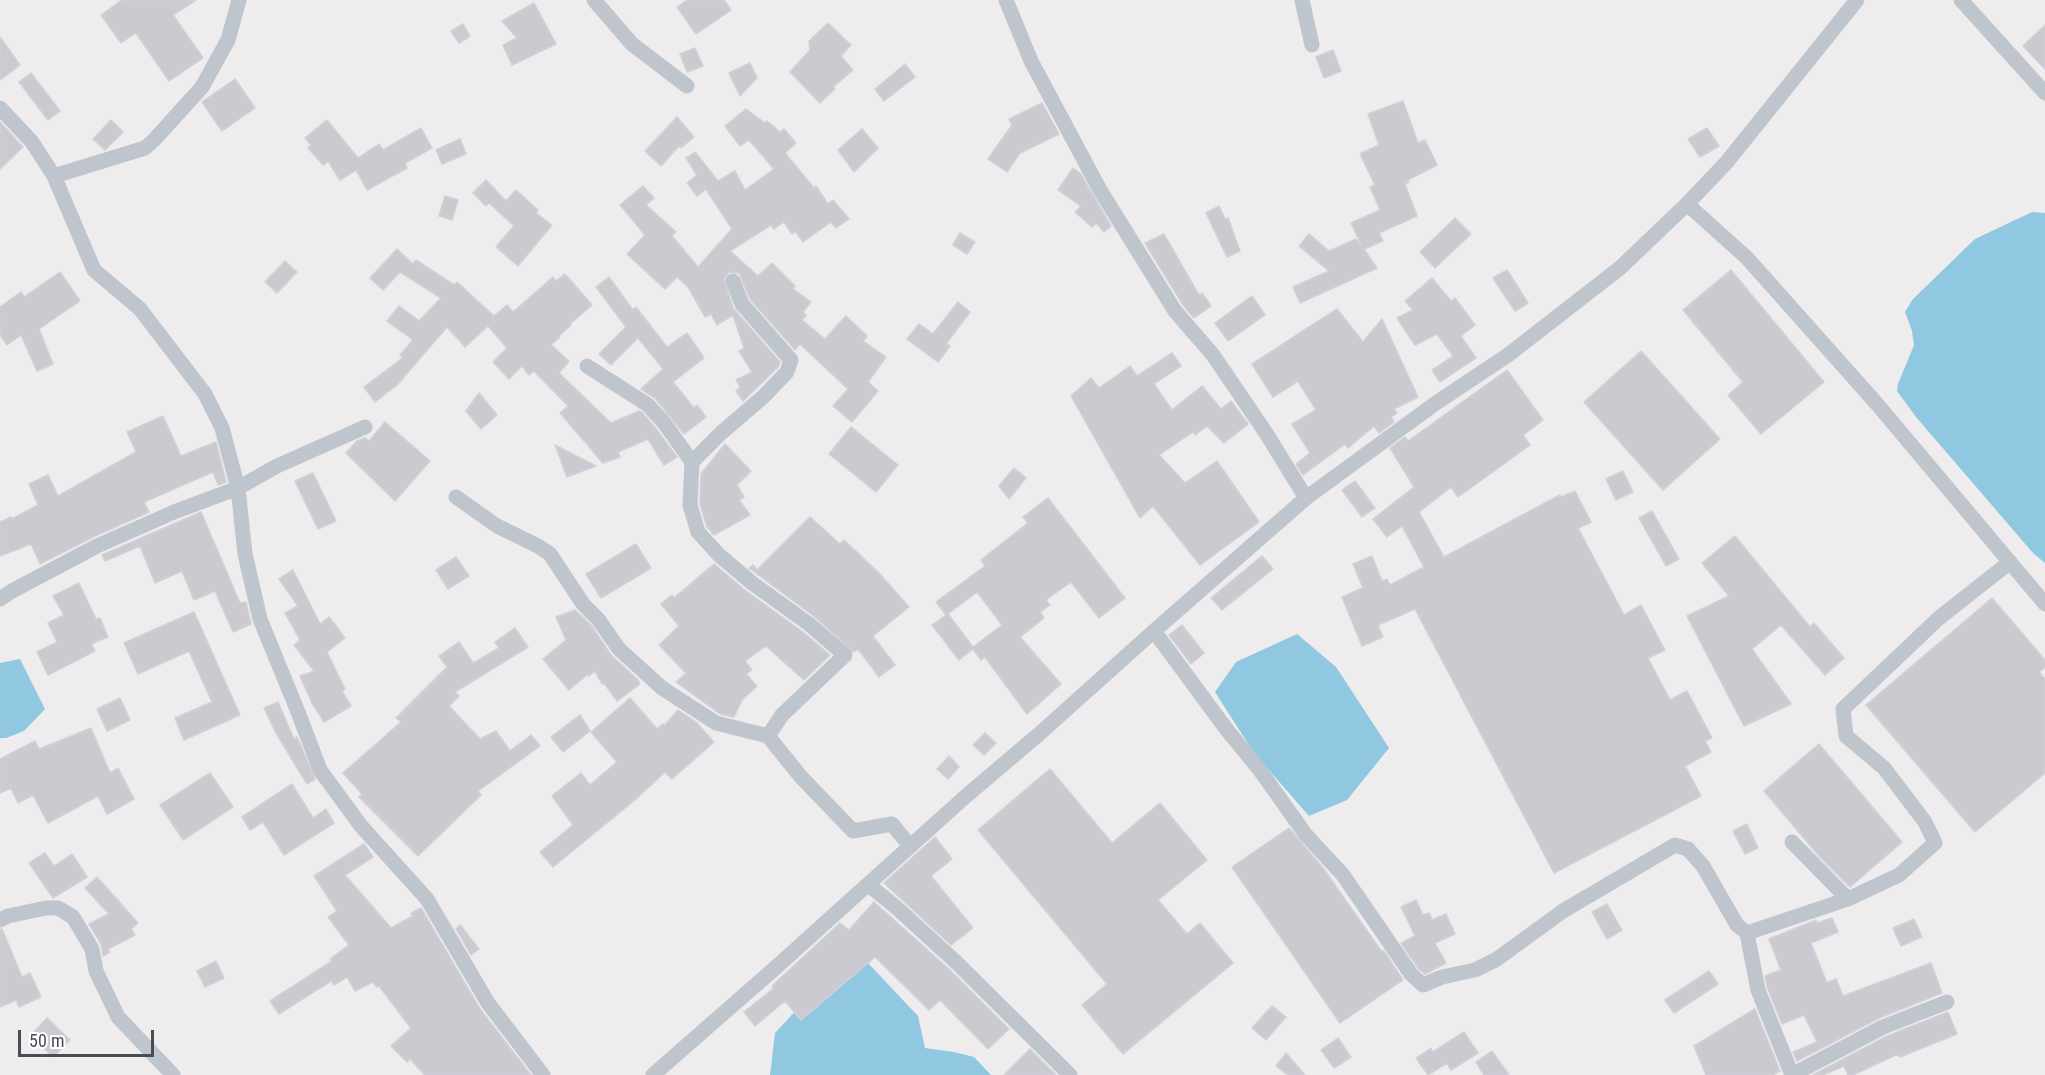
<!DOCTYPE html>
<html>
<head>
<meta charset="utf-8">
<style>
  body { margin:0 }
  #map { position:relative; width:2045px; height:1075px; overflow:hidden; background:#eeecec; font-family:"Roboto Condensed",sans-serif }
  canvas { display:block }
  .scale { position:absolute; left:18px; top:1030px; width:136px; height:27px; box-sizing:border-box; border:3px solid #464d56; border-top:0; padding-left:8px; font-size:18px; line-height:21px; white-space:nowrap; color:#464d56; -webkit-text-stroke:4px #fff; paint-order:stroke }
</style>
</head>
<body>
<div id="map">
<canvas width="2045" height="1075"></canvas>
<div class="scale">50 m</div>
</div>
<script>
const g = document.querySelector('canvas').getContext('2d');
g.lineJoin = 'round';
function fillPath(path, color) { g.fillStyle = color; g.fill(path, 'evenodd'); }
const toPath = rows => new Path2D(rows.map(r => 'M' + r).join(''));
function stroke(path, color, width, dash) { g.strokeStyle = color; g.lineWidth = width; g.lineCap = dash ? 'butt' : 'round'; g.setLineDash(dash || []); g.stroke(path); }
fillPath(toPath([
  [2032,212,2045,213,2045,563,2033,553,1916,417,1897,391,1898,384,1914,345,1912,331,1905,312,1913,299,1975,239],
  [1297,634,1336,667,1389,748,1347,800,1309,816,1254,753,1215,692,1236,662],
  [20,659,45,709,24,731,6,738,0,738,0,663],
  [868,963,918,1016,925,1048,954,1052,974,1057,991,1075,770,1075,775,1033,801,1005,840,972]
]), '#8fc8e0');
const building = toPath([
  [122,0,196,0,173,15,203,58,169,81,136,33,121,43,101,15,122,0],
  [687,0,724,0,731,10,696,34,677,7,687,0],
  [534,3,556,44,512,65,503,45,517,38,502,21,534,3],
  [828,23,851,45,841,56,853,70,833,87,835,89,820,103,790,72,810,50,809,41,828,23],
  [463,24,470,36,459,43,451,31,463,24],
  [2045,25,2045,69,2023,46,2045,25],
  [0,37,20,65,0,80,0,37],
  [695,48,703,66,687,72,680,54,695,48],
  [1333,50,1341,71,1324,78,1316,57,1333,50],
  [750,63,757,78,740,96,729,73,750,63],
  [905,64,915,77,884,101,875,89,905,64],
  [31,73,60,111,48,120,19,82,31,73],
  [235,79,255,108,222,131,202,102,235,79],
  [1403,101,1418,143,1425,140,1437,165,1408,180,1409,182,1405,184,1417,216,1379,233,1383,241,1364,249,1377,268,1300,303,1293,287,1329,271,1299,246,1309,234,1329,251,1356,239,1362,246,1351,223,1380,210,1370,187,1375,185,1360,154,1379,145,1368,114,1403,101],
  [1042,103,1059,134,1020,153,1007,172,988,159,1012,125,1009,119,1042,103],
  [746,109,765,123,767,121,780,132,784,129,796,143,785,153,814,188,816,186,828,204,833,200,849,219,836,228,831,222,803,242,795,231,792,234,784,222,774,229,771,225,730,251,758,276,772,263,795,286,793,289,811,302,803,312,806,315,802,320,825,339,846,316,867,336,863,341,886,357,868,382,878,391,852,422,833,406,848,389,800,344,795,350,750,299,739,273,729,272,724,279,733,308,780,362,778,367,743,401,736,391,740,387,736,380,752,372,739,351,744,348,733,315,717,325,711,314,705,317,688,287,677,277,665,289,627,254,645,235,620,205,643,186,654,198,646,205,676,232,672,236,698,267,732,229,706,189,697,196,687,183,697,175,686,158,695,152,718,181,735,171,745,190,774,169,749,140,740,146,725,126,746,109],
  [677,117,694,137,681,148,679,146,661,166,645,151,677,117],
  [111,120,123,132,105,150,93,139,111,120],
  [327,120,358,158,379,144,383,150,421,128,432,148,405,163,407,168,367,190,356,170,340,180,328,161,323,165,308,148,311,145,305,138,327,120],
  [0,122,23,147,0,169,0,122],
  [1707,128,1719,146,1700,157,1688,139,1707,128],
  [862,129,878,148,854,172,838,150,862,129],
  [460,139,466,154,442,164,436,150,460,139],
  [1073,168,1080,173,1111,226,1104,232,1096,223,1092,227,1075,212,1081,206,1058,190,1073,168],
  [486,180,506,201,516,190,538,210,536,213,552,225,518,266,496,247,514,226,489,203,486,206,473,193,486,180],
  [445,196,458,200,452,220,439,216,445,196],
  [1219,206,1225,219,1228,218,1240,251,1227,257,1206,213,1219,206],
  [1455,218,1471,234,1435,268,1420,252,1455,218],
  [960,233,975,242,967,254,953,245,960,233],
  [1164,234,1199,295,1202,293,1211,306,1194,318,1183,305,1145,243,1164,234],
  [397,249,413,264,416,260,454,285,457,282,494,316,507,305,513,312,553,277,556,281,565,274,592,305,570,324,571,325,559,336,560,337,551,345,569,361,559,373,611,423,639,411,642,412,657,430,677,457,664,465,648,439,618,452,620,457,603,463,560,413,568,406,534,371,529,375,522,366,509,379,493,362,507,348,488,326,465,347,447,327,397,385,375,402,364,387,403,358,400,355,413,340,387,321,399,306,419,321,441,298,400,272,383,290,370,278,397,249],
  [285,261,297,272,277,293,265,282,285,261],
  [1507,270,1528,303,1515,311,1493,278,1507,270],
  [1731,270,1824,382,1761,434,1728,395,1743,382,1683,310,1731,270],
  [60,272,80,301,39,329,53,364,37,371,21,335,7,345,0,335,0,307,21,292,24,297,60,272],
  [609,277,633,310,636,307,667,347,687,333,704,358,673,382,694,408,697,405,706,417,684,434,655,398,641,389,663,369,638,338,611,365,599,354,626,327,596,287,609,277],
  [1432,278,1451,301,1455,298,1475,325,1461,336,1476,358,1440,382,1432,370,1453,356,1437,334,1415,345,1397,318,1413,310,1405,301,1432,278],
  [1252,296,1265,315,1228,341,1215,323,1252,296],
  [958,302,970,312,946,344,950,346,938,362,907,339,919,324,933,334,958,302],
  [1337,309,1363,342,1382,319,1418,397,1394,409,1397,413,1391,417,1394,422,1379,433,1374,426,1348,448,1345,444,1303,475,1296,464,1310,453,1292,424,1316,410,1298,381,1273,397,1252,364,1337,309],
  [1641,351,1720,439,1663,490,1584,402,1641,351],
  [1172,353,1181,366,1154,384,1172,410,1202,386,1221,409,1231,401,1248,424,1224,443,1207,426,1195,435,1193,432,1159,455,1185,483,1217,461,1259,522,1200,565,1153,506,1140,518,1071,396,1091,378,1099,388,1130,366,1137,376,1172,353],
  [1507,370,1543,420,1523,435,1530,445,1458,497,1451,487,1419,512,1444,557,1560,495,1561,497,1575,491,1591,522,1578,528,1624,615,1641,605,1665,650,1648,658,1670,700,1687,691,1712,738,1705,741,1711,752,1685,766,1701,796,1554,873,1415,609,1378,625,1383,637,1362,646,1342,597,1363,588,1353,564,1372,556,1382,581,1387,579,1390,585,1424,567,1402,526,1387,537,1373,519,1414,487,1390,448,1405,437,1408,441,1507,370],
  [479,393,497,415,481,429,466,411,479,393],
  [163,416,181,456,216,442,226,482,218,485,213,472,144,502,149,512,93,537,40,564,31,544,0,556,0,522,11,517,12,519,38,505,29,484,48,475,58,496,136,452,127,432,163,416],
  [385,422,430,461,395,501,346,453,357,441,365,438,369,441,385,422],
  [851,427,898,465,876,492,829,454,851,427],
  [725,444,751,471,737,485,744,497,739,500,750,515,714,535,707,527,700,504,701,474,725,444],
  [555,445,596,466,567,477,555,445],
  [1014,468,1026,478,1009,499,999,486,1014,468],
  [1623,471,1633,492,1616,500,1606,479,1623,471],
  [313,473,336,521,318,529,295,481,313,473],
  [1355,481,1375,508,1362,517,1342,490,1355,481],
  [1048,498,1125,598,1099,618,1071,582,1046,600,1050,605,1040,612,1044,618,1020,637,1061,684,1027,714,985,657,981,660,973,649,959,660,932,625,946,615,936,602,985,566,981,560,1028,523,1023,517,1048,498],
  [977,592,1002,625,973,647,948,614,977,592],
  [1652,511,1679,559,1666,566,1639,518,1652,511],
  [201,512,240,603,246,602,251,624,233,632,215,591,194,600,182,571,155,583,140,546,105,561,102,555,201,512],
  [810,517,840,544,844,540,879,573,909,607,873,636,895,665,879,677,858,649,854,652,815,617,749,568,753,565,757,570,810,517],
  [1735,536,1810,627,1814,623,1844,658,1825,675,1781,625,1752,649,1791,704,1744,726,1687,616,1729,596,1702,563,1735,536],
  [636,544,651,568,601,598,586,574,636,544],
  [1262,556,1273,569,1222,610,1211,598,1262,556],
  [456,557,469,576,448,589,436,570,456,557],
  [714,564,746,591,803,632,830,655,804,680,766,646,745,661,752,670,746,674,757,686,742,700,734,717,720,714,676,682,686,673,659,645,679,626,661,604,672,595,674,598,714,564],
  [293,570,320,624,329,617,345,638,327,652,345,689,342,691,351,706,324,722,312,703,300,676,314,671,294,645,300,640,285,613,298,606,279,579,293,570],
  [79,583,96,619,100,618,108,637,91,644,95,651,48,675,37,652,57,642,48,623,64,615,53,596,79,583],
  [1992,598,2045,660,2045,667,2039,672,2045,679,2045,773,1975,832,1866,705,1992,598],
  [575,610,591,625,611,655,637,679,640,684,617,701,604,683,602,684,595,671,589,676,588,674,569,690,543,659,566,640,556,617,575,610],
  [194,612,240,715,184,740,175,718,212,702,189,651,138,674,124,643,194,612],
  [1182,625,1204,653,1191,664,1169,635,1182,625],
  [515,628,528,647,455,692,459,696,449,706,480,739,496,731,510,751,531,735,540,746,478,791,481,795,418,856,359,797,362,794,343,773,401,722,396,718,447,667,439,656,459,642,473,663,499,648,495,642,515,628],
  [120,698,130,720,107,731,97,709,120,698],
  [630,698,657,729,663,724,664,726,678,710,696,722,714,742,672,779,665,772,636,799,553,867,540,852,573,825,552,796,581,773,590,785,617,762,591,732,630,698],
  [278,702,294,739,297,737,315,779,307,784,277,735,264,708,278,702],
  [580,715,590,731,563,752,551,737,580,715],
  [91,728,110,773,118,768,134,799,107,814,98,796,48,823,33,795,18,803,11,788,0,793,0,759,35,741,39,749,91,728],
  [985,733,996,743,984,755,973,745,985,733],
  [1819,744,1902,842,1850,887,1819,856,1764,791,1819,744],
  [949,756,959,767,948,779,937,769,949,756],
  [1050,769,1112,843,1160,803,1207,860,1158,900,1187,934,1200,923,1233,963,1123,1054,1082,1005,1107,984,978,830,1050,769],
  [210,773,233,807,183,840,160,805,210,773],
  [292,784,313,818,326,809,334,823,284,855,263,822,250,830,242,817,292,784],
  [1747,824,1758,848,1745,854,1733,831,1747,824],
  [1289,828,1323,868,1382,952,1384,951,1403,980,1340,1023,1232,867,1289,828],
  [935,837,952,859,931,876,973,928,951,945,884,883,935,837],
  [364,844,373,857,345,875,391,928,413,916,411,913,421,908,480,1009,531,1075,425,1075,410,1059,407,1062,391,1046,411,1028,379,986,377,987,373,982,355,991,347,977,334,985,331,981,279,1014,270,1001,332,961,330,959,349,945,328,917,337,911,314,876,364,844],
  [45,853,54,866,72,854,87,877,53,898,29,863,45,853],
  [97,877,138,923,131,929,135,935,108,949,110,952,103,956,101,944,89,924,109,914,85,888,97,877],
  [1416,900,1423,915,1429,913,1432,920,1446,914,1455,934,1435,943,1446,963,1425,974,1418,968,1401,943,1415,936,1401,907,1416,900],
  [874,902,951,971,1009,1029,988,1049,940,1000,929,1010,875,957,801,1020,785,1001,755,1026,744,1012,774,988,772,986,840,923,849,930,874,902],
  [1607,904,1622,930,1607,939,1592,912,1607,904],
  [1832,918,1838,932,1811,943,1827,983,1836,979,1843,996,1931,963,1942,993,1879,1018,1797,1061,1793,1052,1817,1042,1804,1015,1782,1024,1767,987,1765,976,1781,970,1769,939,1816,920,1817,923,1832,918],
  [1914,919,1922,937,1901,946,1893,928,1914,919],
  [460,925,479,949,471,955,456,929,460,925],
  [2,929,22,977,30,973,41,997,19,1007,16,1000,0,1007,0,930,2,929],
  [216,961,224,978,205,987,197,971,216,961],
  [1709,971,1718,984,1674,1013,1665,1000,1709,971],
  [1272,1006,1286,1017,1266,1040,1252,1028,1272,1006],
  [1755,1009,1780,1071,1773,1075,1706,1075,1694,1046,1755,1009],
  [1948,1012,1957,1034,1900,1057,1898,1054,1853,1075,1848,1075,1844,1066,1823,1075,1813,1075,1887,1036,1948,1012],
  [47,1018,70,1040,53,1057,31,1035,47,1018],
  [1464,1032,1478,1053,1451,1070,1447,1063,1428,1075,1416,1058,1431,1048,1433,1052,1464,1032],
  [1338,1038,1351,1057,1334,1068,1321,1050,1338,1038],
  [1030,1049,1056,1075,1004,1075,1030,1049],
  [1492,1051,1509,1075,1484,1075,1476,1062,1492,1051],
  [1286,1053,1305,1075,1288,1075,1276,1066,1286,1053]
]);
fillPath(building, '#cacad0');
stroke(building, '#d0d1d7', 1.5);
stroke(toPath([
  [594,0,632,44,687,86],
  [1006,0,1031,61,1100,190,1175,311,1213,355,1266,433,1306,498],
  [1302,0,1312,45],
  [1961,0,2045,93],
  [0,108,32,142,54,176,94,270,140,309,205,394,222,428,238,488,245,554,260,619,298,712,320,770,361,826,427,899,488,1003,543,1075],
  [54,176,145,148,154,140,202,87,228,40,239,0],
  [1687,204,1747,258,1877,404,2045,604],
  [587,366,648,405,665,424,692,462,690,505,698,532,719,555,752,583,809,624,845,655,782,715,768,736],
  [692,462,721,433,763,397,787,372,791,360,742,304,733,281],
  [456,497,497,526,538,546,550,554,583,604,598,619,619,649,662,688,716,723,768,736,801,777,853,831,892,824,910,846],
  [0,599,12,591,97,546,174,512,238,488,277,466,365,427],
  [1154,631,1227,730,1259,769,1306,835,1343,875,1411,974,1423,985,1442,977,1475,970,1497,959,1563,911,1675,845,1688,849,1703,866,1737,925,1747,933,1758,990,1792,1075],
  [1792,842,1848,899,1899,875,1935,843,1925,822,1884,768,1846,736,1843,709,1939,618,2010,562],
  [869,885,898,909,958,964,1070,1075],
  [0,920,8,916,46,908,58,908,73,917,92,949,96,971,118,1017,173,1075],
  [1747,933,1848,899],
  [653,1075,774,969,966,796,1038,735,1154,631,1306,498,1436,403,1508,355,1620,268,1687,204,1726,163,1857,0],
  [1792,1075,1883,1027,1947,1002]
]), '#bec5cc', 15);
</script>
</body>
</html>
